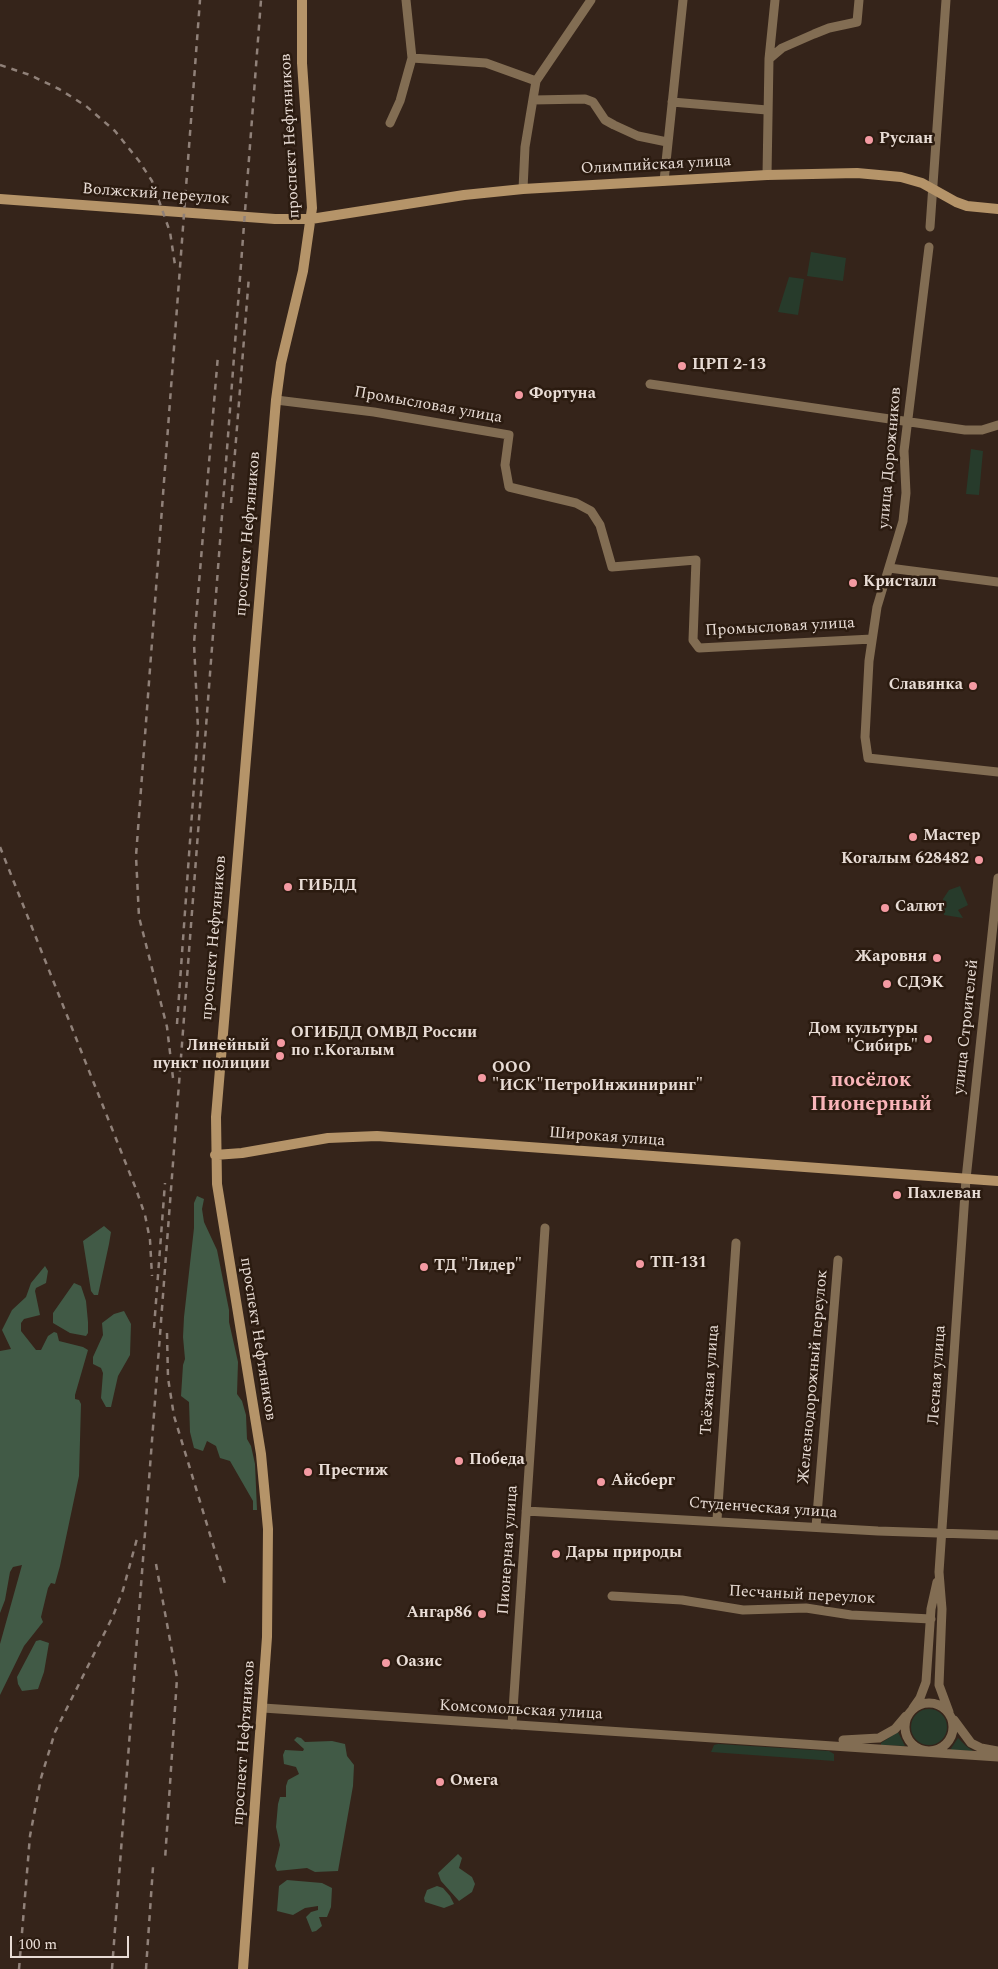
<!DOCTYPE html>
<html>
<head>
<meta charset="utf-8">
<style>
  body { margin:0 }
  #map { position:relative; width:998px; height:1969px; overflow:hidden; background:#35241a; font-family:Spectral,serif }
  canvas { display:block }
  .scale { position:absolute; left:10px; top:1936px; width:119px; height:22px; box-sizing:border-box; border:2px solid #e8dcd5; border-top:0; padding-left:6px; font-size:15px; line-height:18px; white-space:nowrap; color:#e8dcd5; -webkit-text-stroke:4px #2b1b10; paint-order:stroke }
</style>
</head>
<body>
<div id="map">
<canvas width="998" height="1969"></canvas>
<div class="scale">100 m</div>
</div>
<script>
const g = document.querySelector('canvas').getContext('2d');
g.lineJoin = 'round';
function fillPath(path, color) { g.fillStyle = color; g.fill(path, 'evenodd'); }
const toPath = rows => new Path2D(rows.map(r => 'M' + r).join(''));
function stroke(path, color, width, dash) { g.strokeStyle = color; g.lineWidth = width; g.lineCap = dash ? 'butt' : 'round'; g.setLineDash(dash || []); g.stroke(path); }
function label(font, color, halo, rows, align = 'center') {
  g.font = font + ' Spectral,serif'; g.lineWidth = 5; g.setLineDash([]); g.textBaseline = 'middle'; g.strokeStyle = halo; g.fillStyle = color; for (const [text, x, y, turn = 0] of rows) {
    g.save(); g.translate(x, y); g.rotate((+turn || 0) * Math.PI / 180); g.textAlign = isNaN(turn) ? turn : align; if (halo) g.strokeText(text, 0, 0); g.fillText(text, 0, 0); g.restore();
  }
}
fillPath(toPath([
  [811,252,846,258,843,281,807,276],
  [789,277,804,279,798,315,778,312],
  [971,449,983,451,979,495,966,494],
  [960,886,968,905,958,910,963,918,944,915,943,899,949,890],
  '911 1727a18 18 0 1 1 36 0a18 18 0 1 1-36 0Z',
  [898,1732,905,1746,881,1745,881,1743],
  [958,1738,966,1746,973,1751,950,1750],
  [718,1744,829,1751,834,1754,834,1761,711,1752,714,1745]
]), '#273b2b');
fillPath(toPath([
  [197,1196,204,1199,202,1209,204,1222,217,1250,229,1310,229,1322,238,1362,237,1394,242,1401,246,1415,247,1439,251,1446,255,1464,257,1510,253,1510,253,1501,230,1461,220,1458,216,1446,207,1441,203,1451,194,1448,190,1432,189,1402,181,1396,183,1365,185,1359,183,1337,184,1317,194,1228,194,1203],
  [104,1226,111,1232,109,1244,98,1295,94,1295,91,1291,83,1241],
  [45,1266,48,1271,46,1283,36,1288,35,1291,40,1315,24,1319,21,1323,21,1331,36,1350,41,1350,48,1336,54,1332,57,1333,59,1341,83,1347,88,1350,75,1395,75,1399,79,1400,81,1404,79,1476,60,1566,55,1584,51,1583,48,1588,41,1617,43,1622,24,1646,0,1695,0,1644,22,1565,13,1567,10,1572,5,1600,0,1613,0,1351,11,1349,2,1330,12,1310,26,1297,31,1283],
  [74,1283,81,1286,86,1301,88,1322,88,1333,86,1336,70,1333,53,1323,53,1313],
  [124,1311,131,1324,130,1355,118,1376,111,1407,106,1407,101,1398,103,1373,101,1368,93,1364,93,1357,103,1335,102,1323,114,1314],
  [40,1640,49,1643,44,1672,38,1689,22,1691,18,1684,17,1677,36,1641],
  [297,1737,301,1738,305,1742,332,1741,345,1744,347,1756,354,1765,353,1786,338,1871,315,1872,307,1868,277,1871,275,1866,280,1845,276,1827,278,1804,280,1797,286,1797,286,1786,288,1780,299,1774,296,1767,284,1764,283,1755,285,1750,303,1751,304,1749,294,1740],
  [458,1854,462,1858,459,1868,472,1877,475,1884,472,1892,459,1901,441,1881,438,1873],
  [287,1880,322,1883,332,1888,331,1907,327,1917,319,1917,322,1926,316,1931,312,1932,306,1917,311,1912,318,1910,318,1906,305,1908,293,1915,277,1911,279,1886],
  [437,1886,443,1888,450,1896,454,1904,444,1908,425,1902,424,1898,427,1890]
]), '#415a46');
stroke(toPath([
  [412,58,486,63,536,81],
  [769,59,782,48,814,34,829,28,857,22,859,0],
  [533,100,585,99,593,102,605,120,614,125,638,136,667,142],
  [672,102,767,110],
  [390,123,400,101,412,58,406,0],
  [767,175,769,59,775,0],
  [664,181,683,0],
  [523,189,525,147,536,81,591,0],
  [930,227,946,0],
  [929,247,904,451,906,493,903,521,877,607,869,661,865,737,868,758,998,772],
  [650,384,965,430,982,430,998,425],
  [276,400,374,412,509,435,505,465,509,487,576,503,591,511,600,525,612,567,696,560,693,640,699,648,872,639],
  [889,568,998,582],
  [526,1511,878,1531,998,1535],
  [717,1520,736,1243],
  [816,1527,838,1260],
  [612,1596,682,1600,743,1610,806,1608,851,1615,931,1619],
  '905 1727a24 24 0 1 1 48 0a24 24 0 1 1-48 0Z',
  [263,1708,998,1757],
  [913,1708,920,1698,926,1682,931,1609,937,1582],
  [949,1712,939,1685,942,1609,939,1572,966,1179,998,878],
  [954,1720,971,1743,981,1748,998,1751],
  [512,1725,545,1228],
  [843,1740,879,1738,895,1729,906,1716]
]), '#826d53', 9);
stroke(toPath([
  [0,199,275,219,311,219,464,195,523,189,767,175,857,173,901,177,922,183,956,202,967,206,998,209],
  [215,1155,242,1153,328,1138,377,1136,998,1181],
  [243,1969,267,1637,268,1529,261,1454,217,1184,216,1117,276,400,281,363,303,271,312,208,302,63,302,0]
]), '#b59469', 10);
stroke(toPath([
  [0,65,30,75,59,89,86,106,115,131,139,161,152,181,170,232,175,265],
  [231,503,249,276],
  [0,847,136,1189,145,1215,150,1240,152,1276],
  [177,1024,198,729,194,643,218,355],
  [173,1078,167,1027,139,917,136,856,200,0],
  [154,1328,165,1183],
  [167,1333,168,1378,174,1416,226,1587],
  [156,1564,177,1678,165,1860],
  [19,1969,30,1836,41,1778,55,1732,113,1616,123,1590,138,1535],
  [112,1969,261,0],
  [146,1969,153,1867]
]), '#908179', 2.5, [6, 6]);
for (const [x, y, r, color] of [
  [869,140,5,"#f49aa2"],
  [682,366,5,"#f49aa2"],
  [519,395,5,"#f49aa2"],
  [853,583,5,"#f49aa2"],
  [973,686,5,"#f49aa2"],
  [913,837,5,"#f49aa2"],
  [979,860,5,"#f49aa2"],
  [288,887,5,"#f49aa2"],
  [885,908,5,"#f49aa2"],
  [937,958,5,"#f49aa2"],
  [887,984,5,"#f49aa2"],
  [928,1039,5,"#f49aa2"],
  [281,1043,5,"#f49aa2"],
  [280,1056,5,"#f49aa2"],
  [482,1078,5,"#f49aa2"],
  [897,1195,5,"#f49aa2"],
  [640,1264,5,"#f49aa2"],
  [424,1267,5,"#f49aa2"],
  [459,1461,5,"#f49aa2"],
  [308,1472,5,"#f49aa2"],
  [601,1482,5,"#f49aa2"],
  [556,1554,5,"#f49aa2"],
  [482,1614,5,"#f49aa2"],
  [386,1663,5,"#f49aa2"],
  [440,1782,5,"#f49aa2"]
]) { const dot = new Path2D(); dot.arc(x, y, r, 0, 2 * Math.PI); g.fillStyle = color; g.fill(dot); stroke(dot, '#2b1b10', 2); }
label('16px', '#e8dcd5', '#2b1b10', [
  ["проспект Нефтяников",291,136,-93],
  ["Олимпийская улица",656,166,-3],
  ["Волжский переулок",156,195,4],
  ["Промысловая улица",428,406,10],
  ["улица Дорожников",891,458,-85],
  ["проспект Нефтяников",249,534,-85],
  ["Промысловая улица",780,628,-3],
  ["проспект Нефтяников",215,938,-85],
  ["улица Строителей",967,1027,-84],
  ["Широкая улица",607,1138,4],
  ["проспект Нефтяников",257,1339,81],
  ["Лесная улица",938,1375,-86],
  ["Железнодорожный переулок",814,1377,-85],
  ["Таёжная улица",711,1380,-86],
  ["Студенческая улица",763,1509,4],
  ["Пионерная улица",509,1550,-86],
  ["Песчаный переулок",802,1596,3],
  ["Комсомольская улица",521,1711,3],
  ["проспект Нефтяников",245,1743,-86]
]);
label('bold 16px', '#e8dcd5', '#2b1b10', [
  ["Руслан",879,140],
  ["ЦРП 2-13",692,366],
  ["Фортуна",529,395],
  ["Кристалл",863,583],
  ["Славянка",963,686,"right"],
  ["Мастер",923,837],
  ["Когалым 628482",969,860,"right"],
  ["ГИБДД",298,887],
  ["Салют",895,908],
  ["Жаровня",927,958,"right"],
  ["СДЭК",897,984],
  ["Дом культуры",918,1030,"right"],
  ["\"Сибирь\"",918,1048,"right"],
  ["ОГИБДД ОМВД России",291,1034],
  ["по г.Когалым",291,1052],
  ["Линейный",270,1047,"right"],
  ["пункт полиции",270,1065,"right"],
  ["ООО",492,1069],
  ["\"ИСК\"ПетроИнжиниринг\"",492,1087],
  ["Пахлеван",907,1195],
  ["ТП-131",650,1264],
  ["ТД \"Лидер\"",434,1267],
  ["Победа",469,1461],
  ["Престиж",318,1472],
  ["Айсберг",611,1482],
  ["Дары природы",566,1554],
  ["Ангар86",472,1614,"right"],
  ["Оазис",396,1663],
  ["Омега",450,1782]
], 'left');
label('bold 21px', '#fab5ba', '#2b1b10', [
  ["посёлок",871,1082],
  ["Пионерный",871,1106]
]);
</script>
</body>
</html>
